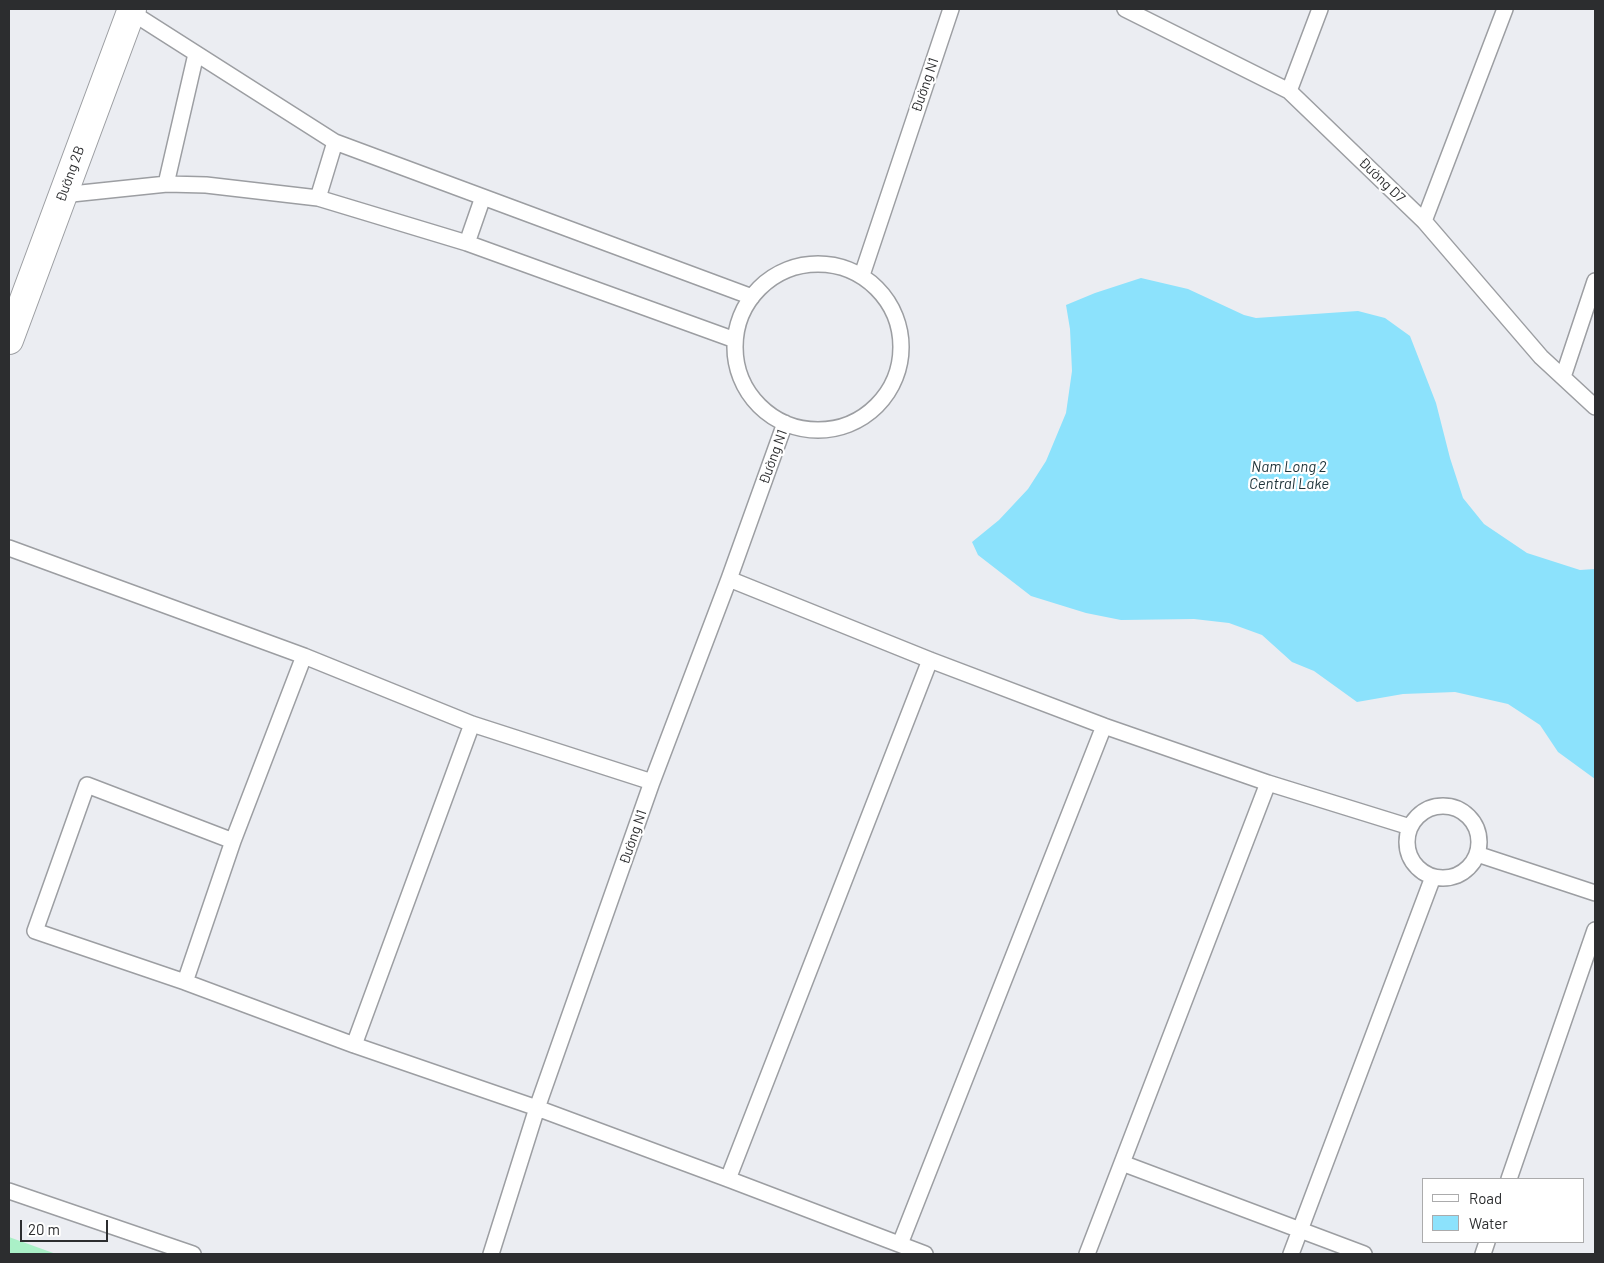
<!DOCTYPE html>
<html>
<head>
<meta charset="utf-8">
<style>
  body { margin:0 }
  #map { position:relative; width:1604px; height:1263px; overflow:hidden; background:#ebedf2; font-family:Barlow,sans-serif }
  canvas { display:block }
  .frame { position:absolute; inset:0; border:10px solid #2c2d2f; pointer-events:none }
  .legend { position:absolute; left:1422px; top:1178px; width:162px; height:65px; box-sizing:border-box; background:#fff; border:1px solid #ababac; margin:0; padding:6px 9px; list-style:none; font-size:15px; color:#2c2d2f }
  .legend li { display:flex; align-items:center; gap:10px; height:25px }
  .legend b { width:25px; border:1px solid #ababac }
  .scale { position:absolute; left:20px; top:1220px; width:88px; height:22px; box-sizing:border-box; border:2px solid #2c2d2f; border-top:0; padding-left:6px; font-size:15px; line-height:18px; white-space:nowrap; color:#2c2d2f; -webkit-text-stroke:4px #fff; paint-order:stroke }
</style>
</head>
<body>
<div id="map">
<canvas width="1604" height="1263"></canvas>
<div class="frame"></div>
<ul class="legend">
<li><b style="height:6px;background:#fff"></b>Road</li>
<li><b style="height:14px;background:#8ce2fc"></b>Water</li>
</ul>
<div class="scale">20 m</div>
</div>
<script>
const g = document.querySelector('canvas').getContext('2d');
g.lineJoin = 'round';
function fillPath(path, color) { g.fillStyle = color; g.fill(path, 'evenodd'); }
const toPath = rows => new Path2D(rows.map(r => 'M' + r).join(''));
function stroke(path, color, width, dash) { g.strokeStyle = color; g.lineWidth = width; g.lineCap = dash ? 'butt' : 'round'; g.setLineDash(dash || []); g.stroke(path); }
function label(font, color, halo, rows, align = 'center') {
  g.font = font + ' Barlow,sans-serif'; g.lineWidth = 4.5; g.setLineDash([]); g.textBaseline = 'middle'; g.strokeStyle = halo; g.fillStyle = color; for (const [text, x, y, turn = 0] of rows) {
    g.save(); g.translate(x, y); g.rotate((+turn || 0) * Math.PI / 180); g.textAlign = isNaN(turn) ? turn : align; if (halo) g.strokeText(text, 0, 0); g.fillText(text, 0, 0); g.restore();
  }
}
fillPath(toPath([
  [9,1237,56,1254,9,1254]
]), '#aaf0c7');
fillPath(toPath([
  [1141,278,1188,289,1244,315,1256,318,1358,311,1385,318,1410,336,1436,403,1450,458,1463,498,1484,524,1527,553,1580,570,1595,569,1595,779,1558,752,1540,725,1508,704,1455,692,1403,694,1357,702,1314,671,1292,662,1262,635,1229,623,1194,619,1121,620,1086,613,1031,596,978,555,972,542,999,520,1028,489,1046,461,1066,413,1072,371,1070,329,1066,305,1095,293]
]), '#8ce2fc');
const service = toPath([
  [1125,9,1289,91,1424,221,1541,357,1595,407],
  [131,12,335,142,752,297],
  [1289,91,1320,9],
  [166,184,196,54],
  [62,195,167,184,206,185,318,198,467,243,735,340],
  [318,198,335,142],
  [1424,221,1505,9],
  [467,243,483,197],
  '735 347a83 83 0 1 1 166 0a83 83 0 1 1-166 0Z',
  [862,275,951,9],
  [1563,377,1595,281],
  [9,548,304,656,472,724,652,782],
  [729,579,930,660,1104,726,1268,783,1087,1254],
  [304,656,233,841,87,785,35,931,185,982,354,1045,537,1108,728,1179,925,1254],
  [1268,783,1410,827],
  '1407 842a36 36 0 1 1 72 0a36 36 0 1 1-72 0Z',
  [1477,854,1595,893],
  [185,982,233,841],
  [354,1045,472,724],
  [1122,1163,1364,1254],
  [728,1179,930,660],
  [1509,1179,1595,930],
  [9,1191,193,1254],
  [900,1244,1104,726],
  [491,1254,537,1108,652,782,729,579,785,423],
  [1291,1254,1433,877],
  [1483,1254,1487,1242]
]);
const tertiary = toPath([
  [9,340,132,9]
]);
stroke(service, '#9c9ea2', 18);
stroke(tertiary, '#9c9ea2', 30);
stroke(service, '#fff', 15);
stroke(tertiary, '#fff', 28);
label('14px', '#2c2d2f', '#fff', [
  ["Đường N1",925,85,-71],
  ["Đường 2B",70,174,-70],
  ["Đường D7",1382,180,44],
  ["Đường N1",773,457,-70],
  ["Đường N1",633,837,-71]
]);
label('italic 15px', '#1d3238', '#fff', [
  ["Nam Long 2",1289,467],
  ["Central Lake",1289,484]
]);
</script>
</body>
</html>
